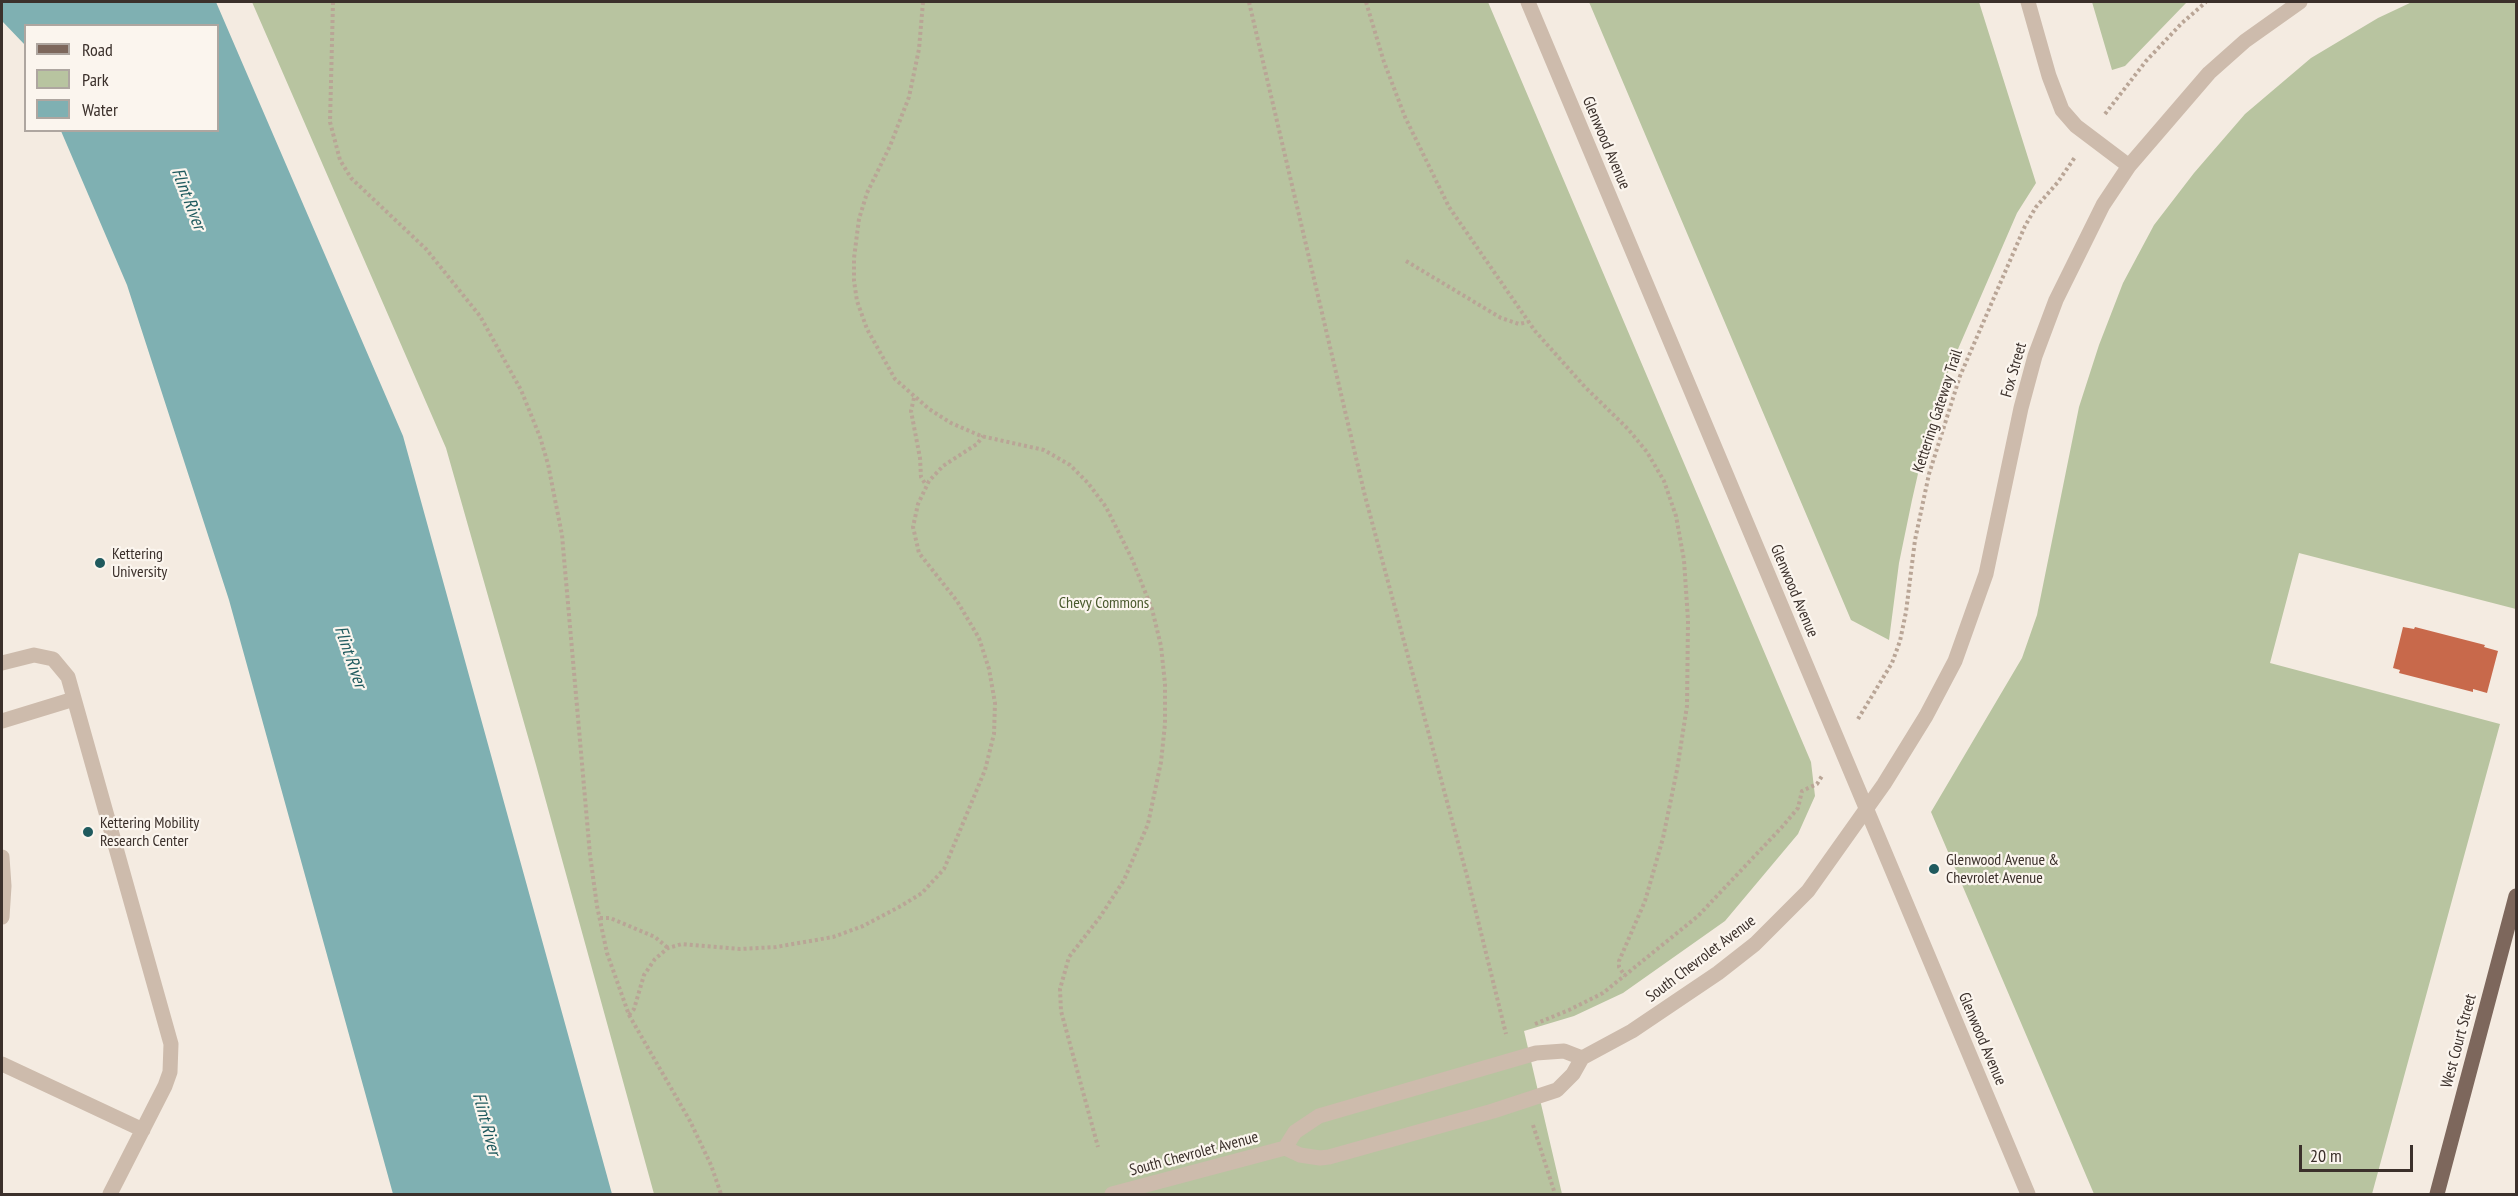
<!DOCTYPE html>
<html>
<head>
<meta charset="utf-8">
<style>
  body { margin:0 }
  #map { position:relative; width:2518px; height:1196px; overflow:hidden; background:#f4ebe1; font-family:"PT Sans Narrow",sans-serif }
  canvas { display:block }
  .frame { position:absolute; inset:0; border:3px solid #3b302b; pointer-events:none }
  .legend { position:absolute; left:24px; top:24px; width:195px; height:108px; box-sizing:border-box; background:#fbf5ee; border:2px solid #aea6a0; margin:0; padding:8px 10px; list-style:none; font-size:18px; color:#3b302b }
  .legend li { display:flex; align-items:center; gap:12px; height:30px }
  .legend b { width:30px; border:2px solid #aea6a0 }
  .scale { position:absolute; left:2299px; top:1145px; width:114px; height:27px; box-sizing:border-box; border:3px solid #3b302b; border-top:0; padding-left:8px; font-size:18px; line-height:21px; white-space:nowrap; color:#3b302b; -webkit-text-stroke:4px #fbf5ee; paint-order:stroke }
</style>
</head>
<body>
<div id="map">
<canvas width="2518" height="1196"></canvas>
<div class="frame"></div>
<ul class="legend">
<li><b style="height:8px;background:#7d675c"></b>Road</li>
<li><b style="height:16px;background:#b8c4a0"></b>Park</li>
<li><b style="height:16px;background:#7fb0b2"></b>Water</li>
</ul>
<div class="scale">20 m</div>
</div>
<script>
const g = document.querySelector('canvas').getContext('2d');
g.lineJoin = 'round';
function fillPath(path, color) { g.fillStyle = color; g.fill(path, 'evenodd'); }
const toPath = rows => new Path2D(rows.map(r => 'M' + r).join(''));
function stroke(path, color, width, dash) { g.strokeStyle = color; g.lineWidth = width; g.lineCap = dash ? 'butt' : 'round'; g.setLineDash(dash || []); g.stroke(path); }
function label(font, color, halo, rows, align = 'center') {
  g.font = font + ' "PT Sans Narrow",sans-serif'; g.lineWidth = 4.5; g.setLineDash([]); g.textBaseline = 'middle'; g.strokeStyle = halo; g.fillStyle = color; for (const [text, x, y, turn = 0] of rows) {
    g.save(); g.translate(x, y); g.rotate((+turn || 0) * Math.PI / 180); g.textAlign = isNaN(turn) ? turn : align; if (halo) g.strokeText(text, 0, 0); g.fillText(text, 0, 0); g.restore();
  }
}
fillPath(toPath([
  [252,2,1488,2,1811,762,1815,796,1798,834,1725,921,1623,993,1574,1016,1524,1031,1562,1194,654,1194,536,765,446,448],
  [1589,2,1979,2,2036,183,2017,213,1945,379,1925,443,1912,500,1899,563,1889,640,1851,620],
  [2092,2,2187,2,2125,66,2112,70],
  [2412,2,2516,2,2516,609,2299,553,2270,663,2500,724,2372,1194,2094,1194,1931,812,2022,658,2037,615,2079,407,2099,345,2123,283,2154,225,2194,173,2245,114,2311,58,2378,18]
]), '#b8c4a0');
fillPath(toPath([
  [2,2,216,2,403,436,612,1194,393,1194,229,600,127,285,61,131,218,130,218,26,26,26,25,45,2,21]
]), '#7fb0b2');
fillPath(toPath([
  [2403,627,2414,629,2415,627,2485,645,2484,647,2498,651,2487,693,2473,689,2473,692,2399,673,2400,670,2393,668]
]), '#c8694b');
stroke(toPath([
  [333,2,330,122,340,160,351,178,426,249,480,316,521,390,540,437,548,464,562,535,590,855,597,906,607,953,629,1015,690,1121,711,1165,721,1194],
  [923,2,919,49,909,97,890,146,867,193,859,219,854,258,854,281,857,301,867,329,895,379,929,409,951,423,981,436,1044,450,1070,465,1088,483,1106,507,1132,559,1152,609,1161,646,1165,684,1165,724,1161,762,1148,824,1124,880,1100,917,1069,957,1060,989,1061,1011,1098,1147],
  [1249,2,1365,496,1467,876,1506,1034],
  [1366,2,1384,62,1405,117,1449,207,1535,331,1585,387,1628,429,1647,452,1664,481,1676,516,1684,560,1688,620,1687,706,1677,770,1663,838,1645,901,1619,961,1619,967,1625,976],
  [2105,114,2146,61,2182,23,2206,2],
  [1406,261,1501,318,1519,324,1528,322],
  [914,398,911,411,920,458,921,477,926,485],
  [1858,719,1892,663,1900,641,1906,612,1915,540,1929,474,1960,376,2025,226,2036,207,2058,182,2075,157],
  [600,918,610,918,655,937,668,948],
  [629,1015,634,1009,644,975,655,959,668,948,682,944,740,949,776,947,833,937,863,926,901,906,922,893,944,869,985,770,994,734,995,703,989,669,979,638,957,601,919,553,913,527,918,504,929,481,943,466,977,444,983,436],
  [1535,1024,1569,1010,1603,993,1698,916,1782,827,1798,808,1802,791,1817,784,1822,776],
  [1533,1125,1555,1194]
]), '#b9a596', 4, [3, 3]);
stroke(toPath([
  [2,663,34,655,53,659,68,677,171,1044,170,1072,165,1086,110,1194],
  [2,721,74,699],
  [2,857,4,886,2,917],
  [2,1064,143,1130]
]), '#cdbbac', 15);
stroke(toPath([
  [1528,2,2028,1194],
  [2028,2,2049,76,2062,110,2076,126,2129,166],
  [1285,1148,1300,1155,1320,1158,1329,1157,1493,1111,1557,1090,1573,1074,1582,1058,1632,1031,1718,973,1755,944,1808,891,1884,784,1926,716,1955,661,1986,574,2021,408,2035,356,2056,300,2103,205,2129,166,2209,73,2245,41,2300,2],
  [1112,1194,1285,1148,1295,1132,1319,1116,1536,1053,1564,1051,1582,1058]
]), '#cdbbac', 15);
stroke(toPath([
  [2437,1194,2516,896]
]), '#7d675c', 15);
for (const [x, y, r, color] of [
  [100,563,6,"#1f5a5e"],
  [88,832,6,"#1f5a5e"],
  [1934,869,6,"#1f5a5e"]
]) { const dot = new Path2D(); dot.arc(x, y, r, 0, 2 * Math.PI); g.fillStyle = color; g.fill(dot); stroke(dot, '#fbf5ee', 2); }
label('16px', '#3b302b', '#fbf5ee', [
  ["Glenwood Avenue",1606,143,67],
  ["Fox Street",2014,370,-74],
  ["Kettering Gateway Trail",1938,411,-72],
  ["Glenwood Avenue",1794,591,67],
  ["South Chevrolet Avenue",1701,959,-37],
  ["Glenwood Avenue",1982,1039,67],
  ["West Court Street",2459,1041,-75],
  ["South Chevrolet Avenue",1194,1154,-15]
]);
label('16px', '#3b302b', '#fbf5ee', [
  ["Kettering",112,554],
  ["University",112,572],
  ["Kettering Mobility",100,823],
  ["Research Center",100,841],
  ["Glenwood Avenue &",1946,860],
  ["Chevrolet Avenue",1946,878]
], 'left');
label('16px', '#4a5a2e', '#fbf5ee', [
  ["Chevy Commons",1104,603]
]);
label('italic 18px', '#1f5a5e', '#fbf5ee', [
  ["Flint River",188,199,69],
  ["Flint River",350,657,71],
  ["Flint River",486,1124,75]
]);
</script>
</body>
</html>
